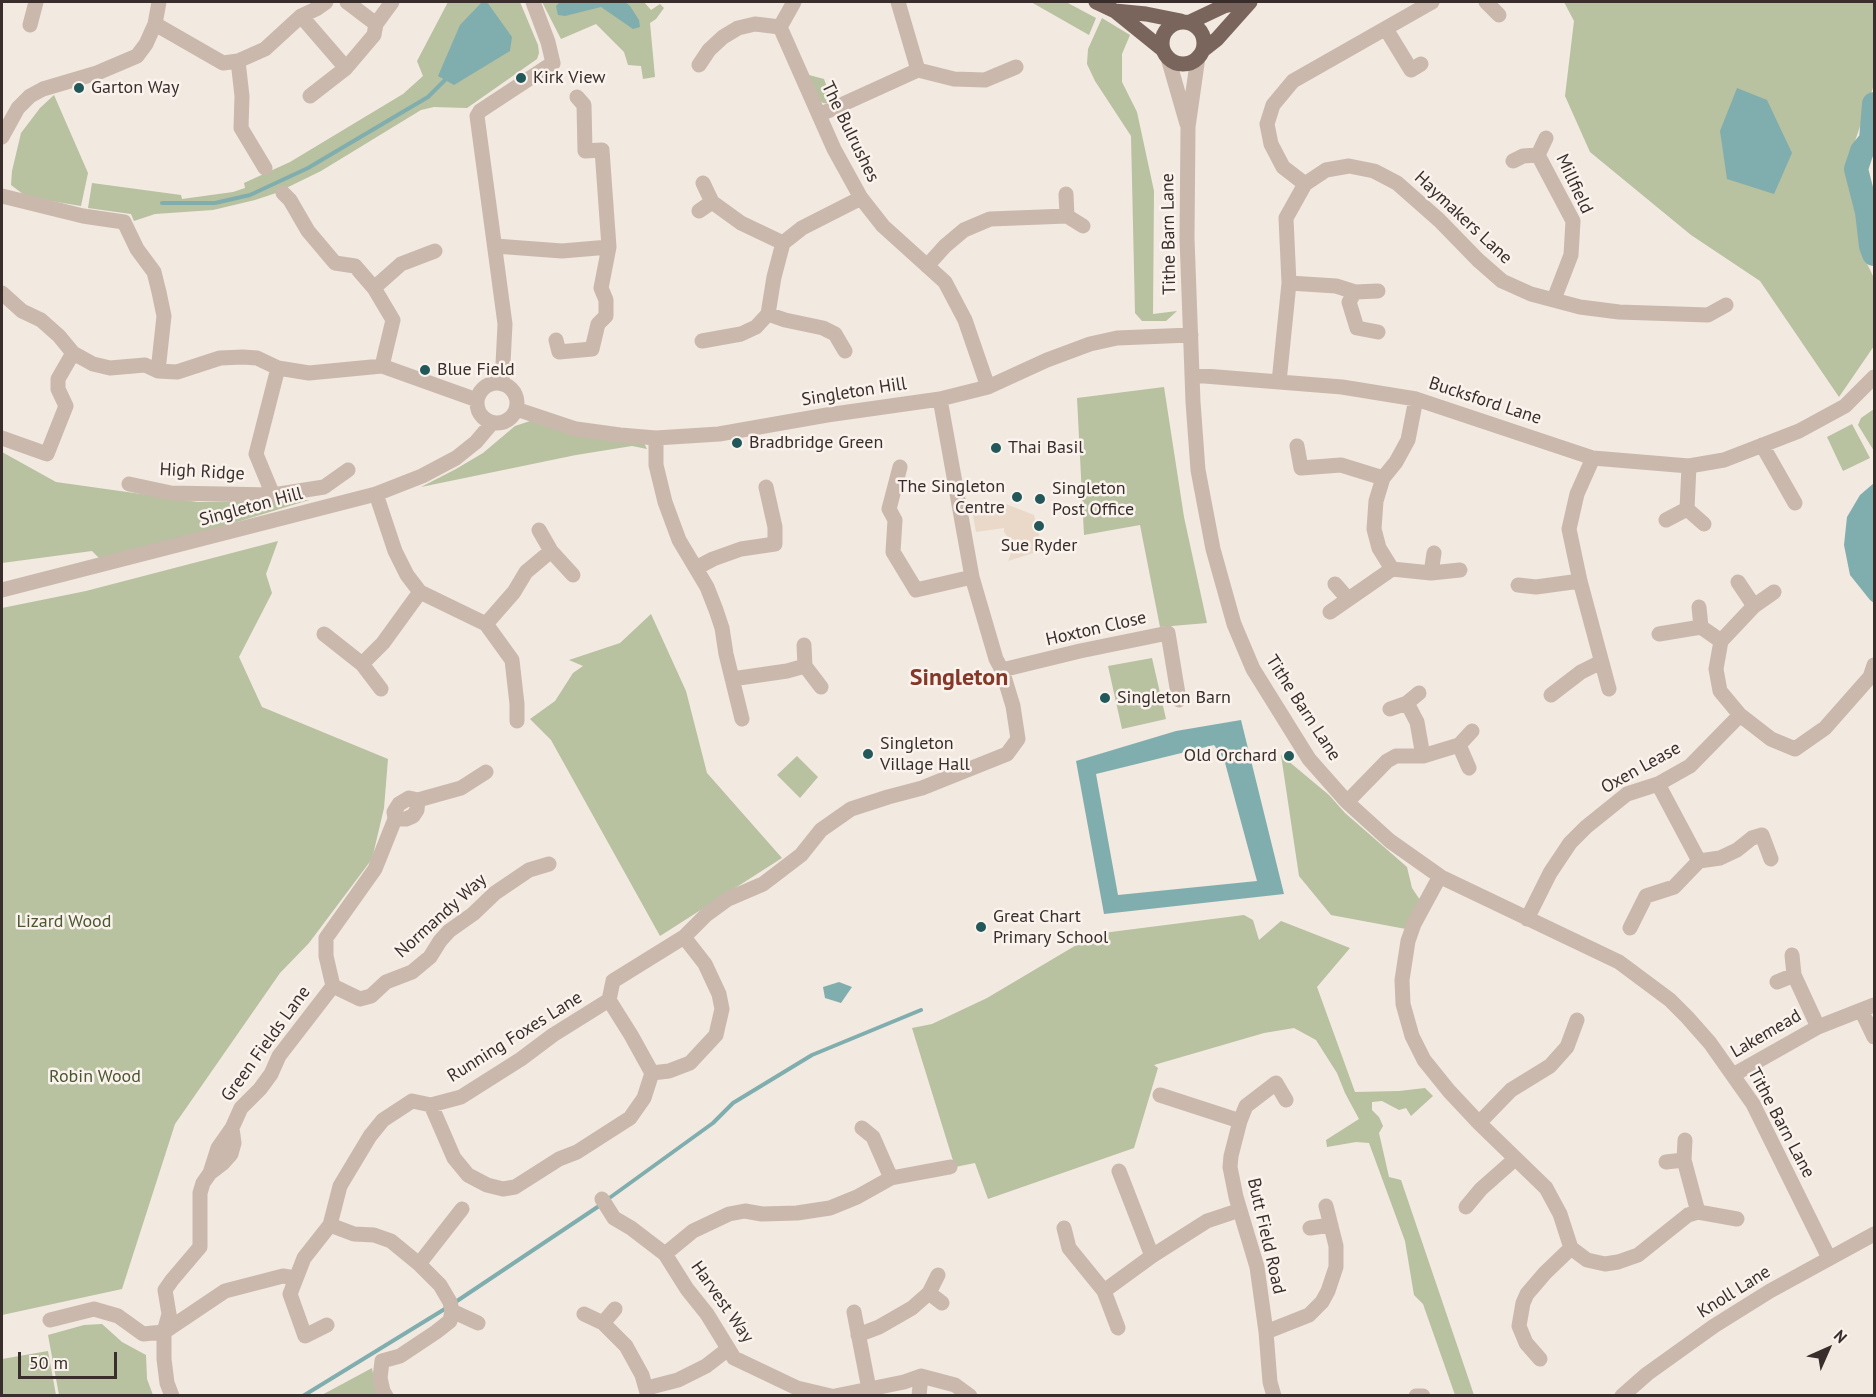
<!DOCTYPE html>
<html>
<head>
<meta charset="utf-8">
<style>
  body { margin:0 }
  #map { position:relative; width:1876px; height:1397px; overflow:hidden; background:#f2e9e0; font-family:"PT Sans",sans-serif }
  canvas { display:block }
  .frame { position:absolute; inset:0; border:3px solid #392e2b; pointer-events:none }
  .north { position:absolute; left:1798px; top:1319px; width:60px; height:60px; -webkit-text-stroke:4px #faf3ed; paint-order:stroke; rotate:45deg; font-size:16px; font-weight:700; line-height:24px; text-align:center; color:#392e2b }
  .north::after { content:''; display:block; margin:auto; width:21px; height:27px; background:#392e2b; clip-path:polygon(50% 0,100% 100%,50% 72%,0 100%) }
  .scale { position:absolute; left:18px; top:1352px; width:99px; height:27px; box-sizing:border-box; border:3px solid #392e2b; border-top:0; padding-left:8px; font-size:18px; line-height:21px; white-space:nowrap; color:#392e2b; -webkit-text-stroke:4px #faf3ed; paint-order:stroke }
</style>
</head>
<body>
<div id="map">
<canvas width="1876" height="1397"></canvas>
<div class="frame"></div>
<div class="north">N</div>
<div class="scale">50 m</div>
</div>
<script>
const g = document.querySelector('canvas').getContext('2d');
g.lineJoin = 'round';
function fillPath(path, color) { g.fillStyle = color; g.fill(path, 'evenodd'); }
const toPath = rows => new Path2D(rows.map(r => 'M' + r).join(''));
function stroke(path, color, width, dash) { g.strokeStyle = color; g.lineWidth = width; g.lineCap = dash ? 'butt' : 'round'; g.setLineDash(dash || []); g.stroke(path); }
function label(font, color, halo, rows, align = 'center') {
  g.font = font + ' "PT Sans",sans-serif'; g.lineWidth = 5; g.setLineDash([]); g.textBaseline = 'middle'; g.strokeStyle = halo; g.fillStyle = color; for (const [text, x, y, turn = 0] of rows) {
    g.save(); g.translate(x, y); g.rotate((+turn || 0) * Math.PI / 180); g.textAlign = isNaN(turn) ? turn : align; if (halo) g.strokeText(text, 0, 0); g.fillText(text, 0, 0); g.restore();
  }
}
fillPath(toPath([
  [448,2,520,2,538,45,539,53,537,59,467,108,434,107,421,110,321,171,276,193,255,200,213,210,155,214,134,221,131,214,88,208,92,183,181,195,182,199,233,192,245,188,244,183,290,162,403,94,423,76,417,61],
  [542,2,644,2,651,10,660,4,664,8,656,19,650,23,655,77,643,79,641,66,628,65,624,52,596,24,561,39],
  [1031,2,1066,2,1096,18,1089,35],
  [1564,2,1874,2,1874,85,1853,147,1848,174,1854,192,1861,251,1874,278,1874,346,1839,397,1760,281,1691,235,1590,152,1565,96,1574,21],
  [1102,18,1130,35,1122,54,1122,82,1137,112,1154,191,1153,314,1177,311,1166,321,1142,321,1135,313,1131,136,1095,81,1087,64,1088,49],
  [809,75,824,79,833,104,823,103,819,100],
  [54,95,88,173,81,206,27,197,11,185,12,171,21,133,40,108],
  [1164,387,1184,517,1207,623,1160,627,1140,525,1084,535,1077,398],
  [1874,409,1874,451,1858,425,1861,418],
  [530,421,644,443,647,449,632,446,576,455,421,487,456,469,483,453,515,426],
  [1852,424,1870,458,1843,471,1827,437],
  [2,452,56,482,198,502,309,500,221,527,99,558,92,551,2,563],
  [278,541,266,574,272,593,239,657,262,707,388,759,384,808,372,859,309,943,280,973,175,1124,122,1289,2,1315,2,608,86,591],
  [651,614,686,691,707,773,782,858,660,936,551,740,530,719,555,701,573,673,583,666,569,660,620,643],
  [1152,658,1166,719,1122,729,1108,666],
  [1281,755,1329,795,1345,813,1407,867,1412,888,1420,900,1406,929,1331,915,1299,876],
  [797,756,818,777,800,798,777,775],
  [1244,915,1253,920,1259,940,1281,921,1350,948,1317,987,1355,1092,1399,1091,1425,1088,1433,1096,1411,1116,1406,1108,1399,1110,1382,1101,1372,1102,1372,1110,1379,1117,1383,1126,1379,1133,1389,1177,1401,1180,1474,1395,1455,1395,1423,1304,1414,1295,1405,1241,1369,1143,1356,1142,1327,1147,1326,1140,1359,1119,1345,1093,1337,1073,1316,1040,1294,1028,1264,1033,1154,1065,1158,1068,1134,1148,988,1199,975,1163,955,1167,912,1028,932,1024,987,998,1095,934],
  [102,1324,122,1342,146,1355,147,1379,153,1395,59,1395,48,1335,84,1325],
  [48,1351,56,1395,2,1395,2,1359],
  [372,1368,377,1395,320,1396]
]), '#b8c1a0');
fillPath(toPath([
  [1006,504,1034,515,1043,550,1008,561,1014,546,1004,532,1004,528,976,532,972,510]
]), '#ead9c8');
fillPath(toPath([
  [482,2,487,2,512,37,510,51,454,85,438,76,460,25],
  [560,2,625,2,630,6,639,20,640,27,633,29,601,7,565,16,558,15,556,6],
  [1737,88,1767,100,1792,153,1774,194,1727,179,1720,131],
  [1874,483,1874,603,1870,600,1850,575,1844,545,1847,517,1860,495],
  [1241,720,1284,894,1104,914,1076,761,1176,731],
  [1214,745,1224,759,1257,881,1118,895,1096,774],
  [839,982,852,987,841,1003,825,998,823,987]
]), '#80aeae');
stroke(toPath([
  [162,203,215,203,250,195,308,168,428,97,448,77],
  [608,1199,713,1123,733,1103,812,1055,921,1010],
  [454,1303,602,1204],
  [303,1396,448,1307]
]), '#80aeae', 4);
stroke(toPath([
  [1874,104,1871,140,1862,151,1856,169,1867,212,1871,246,1874,254]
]), '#80aeae', 24);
stroke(toPath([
  [794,2,780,27,834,149,861,198,883,226,945,282,965,320,988,387],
  [898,2,918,70],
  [1486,2,1499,15],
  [301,16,346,68],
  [155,24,223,63,238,61,265,49,301,16,316,9,326,2],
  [376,24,392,2],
  [30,25,36,2],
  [1386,29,1411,70,1421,64],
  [1198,57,1188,127,1187,238,1193,402,1198,470,1213,549,1234,624,1253,669,1309,759,1347,802,1390,841,1441,877,1619,962,1670,1000,1687,1017,1710,1043,1753,1104,1829,1258],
  [1168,58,1187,124],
  [238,61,242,96,241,128,265,168],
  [699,65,709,50,723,37,738,28,755,24,780,27],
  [310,96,346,68,374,35,376,24,347,2],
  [819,115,918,70,954,79,985,80,1016,67],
  [2,137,18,108,30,96,43,89,97,73,137,56,146,44,155,24,159,2],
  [1538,155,1573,221,1571,255,1554,299],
  [1513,161,1523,156,1538,155,1546,138],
  [703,183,712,202,741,223,783,243],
  [1305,184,1283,167,1271,144,1267,124,1273,105,1293,81,1432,2],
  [283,193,290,200,308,231,335,263,355,266,374,288,393,320,382,366],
  [1066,194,1067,216],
  [2,196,83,216,124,222,137,249,154,272,159,292,164,316,158,371],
  [699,211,712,202],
  [495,246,562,251,609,247],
  [927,266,945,246,964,230,990,219,1067,216,1083,226],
  [1289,283,1336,286,1355,292,1378,291],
  [374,288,401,264,435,251],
  [1355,292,1349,302,1357,328,1378,332],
  [2,293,22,311,41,320,59,336,73,353,93,364,110,368,145,365,158,371,177,372,220,358,243,357,257,358,278,368,309,373,382,366,477,400],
  [768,314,774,277,783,243,802,228,861,198],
  [556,340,559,352,592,349,598,324,606,316,606,300,601,288,609,247,602,150,585,151,584,105,577,97],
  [702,341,741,334,756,327,768,314,785,320,823,328,835,334,845,351],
  [1192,375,1342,387,1416,399,1593,458,1689,466,1724,460,1799,431,1845,406,1874,377],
  [1279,382,1289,283,1286,218,1305,184,1326,170,1349,166,1374,171,1397,183,1439,220,1478,260,1502,281,1531,294,1580,307,1619,312,1708,315,1726,305],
  '477 403a20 20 0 1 1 40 0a20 20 0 1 1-40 0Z',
  [502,384,505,324,477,116,480,111,553,63,548,42,533,2],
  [516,409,576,429,620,435,656,438,719,434,827,415,940,399,988,387,1047,360,1090,344,1117,338,1191,335],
  [2,438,47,454,66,406,58,389,58,379,73,353],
  [656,438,656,465,665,502,679,540,707,587,716,610,722,628,726,654,742,719],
  [1762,445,1795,503],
  [1297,446,1301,468,1341,465,1383,478],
  [1593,458,1577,494,1569,529,1580,581,1609,689],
  [900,467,889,509,895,520,893,552,916,590,972,577],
  [129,484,171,493,273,495,324,487,348,470],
  [376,494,395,551,407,575,420,592,486,624,512,660,517,704,517,721],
  [273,495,256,454,278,368],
  [1687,509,1689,466],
  [1666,520,1687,509,1704,524],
  [539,530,551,551,573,575],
  [696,568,713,559,741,549,775,544,775,527,766,487],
  [1392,569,1379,548,1374,529,1376,501,1383,478,1396,462,1408,440,1416,399],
  [1431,573,1434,553],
  [1738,582,1754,606],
  [1335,584,1348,599],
  [1518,585,1536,587,1580,581],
  [2,590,376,494,422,476,456,458,476,442,492,423],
  [1774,592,1754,606,1721,641,1716,669,1720,691,1740,715,1771,739,1795,749,1825,728,1870,677,1874,665],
  [1699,607,1701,627],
  [1330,612,1392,569,1431,573,1460,570],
  [486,624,514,592,526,572,551,551],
  [324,634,362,664,381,689],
  [1659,634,1701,627,1721,641],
  [804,645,805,666,821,687],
  [362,664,383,643,420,592],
  [1002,670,1080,651,1168,633,1179,700],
  [732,679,787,671,805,666],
  [1551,695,1581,672,1601,662],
  [1407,703,1417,722,1423,756],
  [1390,709,1407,703,1419,693],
  [1459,745,1469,768],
  [1658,784,1699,861],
  [1347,802,1387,761,1396,756,1423,756,1459,745,1472,731],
  [395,819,406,819,413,816,417,810,418,800],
  [1440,876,1414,924,1408,941,1402,980,1403,1004,1412,1036,1424,1060,1449,1091,1479,1123,1546,1188,1560,1214,1571,1248,1587,1260,1605,1264,1618,1262,1638,1255,1688,1215,1698,1212,1737,1219],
  [1527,919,1550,873,1570,843,1586,827,1627,794,1658,784,1690,766,1740,715],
  [1630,928,1646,896,1674,887,1699,861,1720,858,1737,850,1752,838,1762,835,1771,859],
  [1792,955,1794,975,1818,1027],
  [1777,982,1794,975],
  [333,986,360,999,371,996,386,982,412,972,430,957,440,941,449,931,473,914,495,893,529,870,549,864],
  [1861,1010,1874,1037],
  [652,1073,669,1071,690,1063,716,1035,718,1026,722,1009,719,994,705,964,684,937],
  [1733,1075,1818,1027,1874,1005],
  [1160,1095,1240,1121],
  [431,1105,454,1158,468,1175,487,1185,503,1189,515,1187,559,1159,577,1152,630,1118,644,1098,652,1073,631,1035,609,1000],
  [1479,1123,1511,1090,1550,1066,1567,1047,1577,1020],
  [862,1128,873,1137,891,1178],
  [1685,1140,1684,1160,1698,1212],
  [1666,1162,1684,1160],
  [1119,1171,1152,1256],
  [210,1173,223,1163,231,1154,234,1143,232,1128],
  [602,1199,614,1218,631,1228,665,1254,687,1289,707,1314,734,1358,797,1388,831,1396],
  [1466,1207,1481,1189,1515,1159],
  [330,1225,354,1234,374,1235,391,1241,419,1264,440,1285,450,1302,452,1311,450,1321,436,1332,400,1356,382,1361,380,1378,383,1391,386,1396],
  [1064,1228,1069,1248,1104,1291,1118,1328],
  [1310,1228,1331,1225],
  [665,1254,693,1231,729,1214,745,1211,762,1214,797,1213,830,1208,857,1197,891,1178,950,1167],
  [419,1264,462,1209],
  [1104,1291,1152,1256,1207,1221,1240,1210],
  [929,1293,942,1303],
  [452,1311,478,1323],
  [854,1312,869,1389],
  [584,1314,603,1323,626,1346,642,1375,648,1396],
  [50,1320,94,1309,118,1316,143,1334,164,1332,225,1291,283,1276,295,1278],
  [603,1323,615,1309],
  [327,1325,305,1336,290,1294,304,1258,330,1225,340,1186,370,1136,383,1120,412,1101,431,1105,461,1097,521,1059,553,1035,609,1000,613,981,684,937,706,915,728,899,763,884,801,855,821,830,851,809,888,797,922,788,1007,754,1018,739,1013,706,1002,670,996,659,972,577,940,399],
  [1266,1332,1309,1315,1322,1302,1328,1291,1336,1267,1336,1246,1326,1206],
  [858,1335,879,1327,912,1308,929,1293,938,1275],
  [1540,1359,1526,1343,1519,1326,1523,1303,1527,1294,1545,1273,1571,1248],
  [647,1388,678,1380,706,1366,728,1349],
  [172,1396,167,1383,164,1359,164,1332,169,1314,165,1290,172,1280,200,1247,200,1193,203,1183,210,1173,218,1148,232,1128,241,1108,260,1089,271,1074,279,1056,333,986,326,956,326,938,375,869,395,819,394,812,399,804,409,798,418,800,461,788,486,772],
  [835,1396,904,1382,921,1376,955,1385,970,1396],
  [919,1396,921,1376],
  [1274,1396,1270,1382,1266,1332,1257,1267,1236,1197,1230,1167,1231,1156,1240,1121,1246,1106,1276,1083,1286,1100],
  [1416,1396,1423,1396],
  [1622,1396,1647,1374,1714,1326,1770,1291,1874,1234]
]), '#cab8ac', 15);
stroke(toPath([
  [1096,2,1115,11,1162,49],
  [1115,11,1146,14,1181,21],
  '1162 43a21 21 0 1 1 42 0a21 21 0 1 1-42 0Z',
  [1190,22,1224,6,1241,2],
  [1203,50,1217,39,1250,2]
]), '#7a655d', 15);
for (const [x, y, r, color] of [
  [521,78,6,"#225859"],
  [79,88,6,"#225859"],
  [425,370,6,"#225859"],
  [737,443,6,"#225859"],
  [996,448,6,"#225859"],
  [1017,497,6,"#225859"],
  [1040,499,6,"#225859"],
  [1039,526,6,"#225859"],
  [1105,698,6,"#225859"],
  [868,754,6,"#225859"],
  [1289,756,6,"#225859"],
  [981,927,6,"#225859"]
]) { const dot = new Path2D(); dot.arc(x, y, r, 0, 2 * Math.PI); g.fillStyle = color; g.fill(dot); stroke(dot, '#faf3ed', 2); }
label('18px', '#392e2b', '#faf3ed', [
  ["Kirk View",533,78],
  ["Garton Way",91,88],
  ["Blue Field",437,370],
  ["Bradbridge Green",749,443],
  ["Thai Basil",1008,448],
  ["The Singleton",1005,487,"right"],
  ["Centre",1005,508,"right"],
  ["Singleton",1052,489],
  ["Post Office",1052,510],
  ["Sue Ryder",1039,546,"center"],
  ["Singleton Barn",1117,698],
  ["Singleton",880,744],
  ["Village Hall",880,765],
  ["Old Orchard",1277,756,"right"],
  ["Great Chart",993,917],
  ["Primary School",993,938]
], 'left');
label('18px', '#392e2b', '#faf3ed', [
  ["The Bulrushes",850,132,64],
  ["Millfield",1574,184,65],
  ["Haymakers Lane",1463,218,43],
  ["Tithe Barn Lane",1169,234,-91],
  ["Singleton Hill",854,392,-9],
  ["Bucksford Lane",1485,401,18],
  ["High Ridge",202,472,3],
  ["Singleton Hill",251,507,-15],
  ["Hoxton Close",1096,629,-13],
  ["Tithe Barn Lane",1303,708,57],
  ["Oxen Lease",1641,768,-29],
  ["Normandy Way",441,916,-42],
  ["Lakemead",1766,1034,-30],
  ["Running Foxes Lane",515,1037,-32],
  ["Green Fields Lane",266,1044,-54],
  ["Tithe Barn Lane",1781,1123,62],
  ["Butt Field Road",1266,1236,77],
  ["Knoll Lane",1734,1292,-32],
  ["Harvest Way",722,1302,55]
]);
label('18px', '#4a562f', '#faf3ed', [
  ["Lizard Wood",64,922],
  ["Robin Wood",95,1077]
]);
label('bold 24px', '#853827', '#faf3ed', [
  ["Singleton",959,678]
]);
</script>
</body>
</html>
